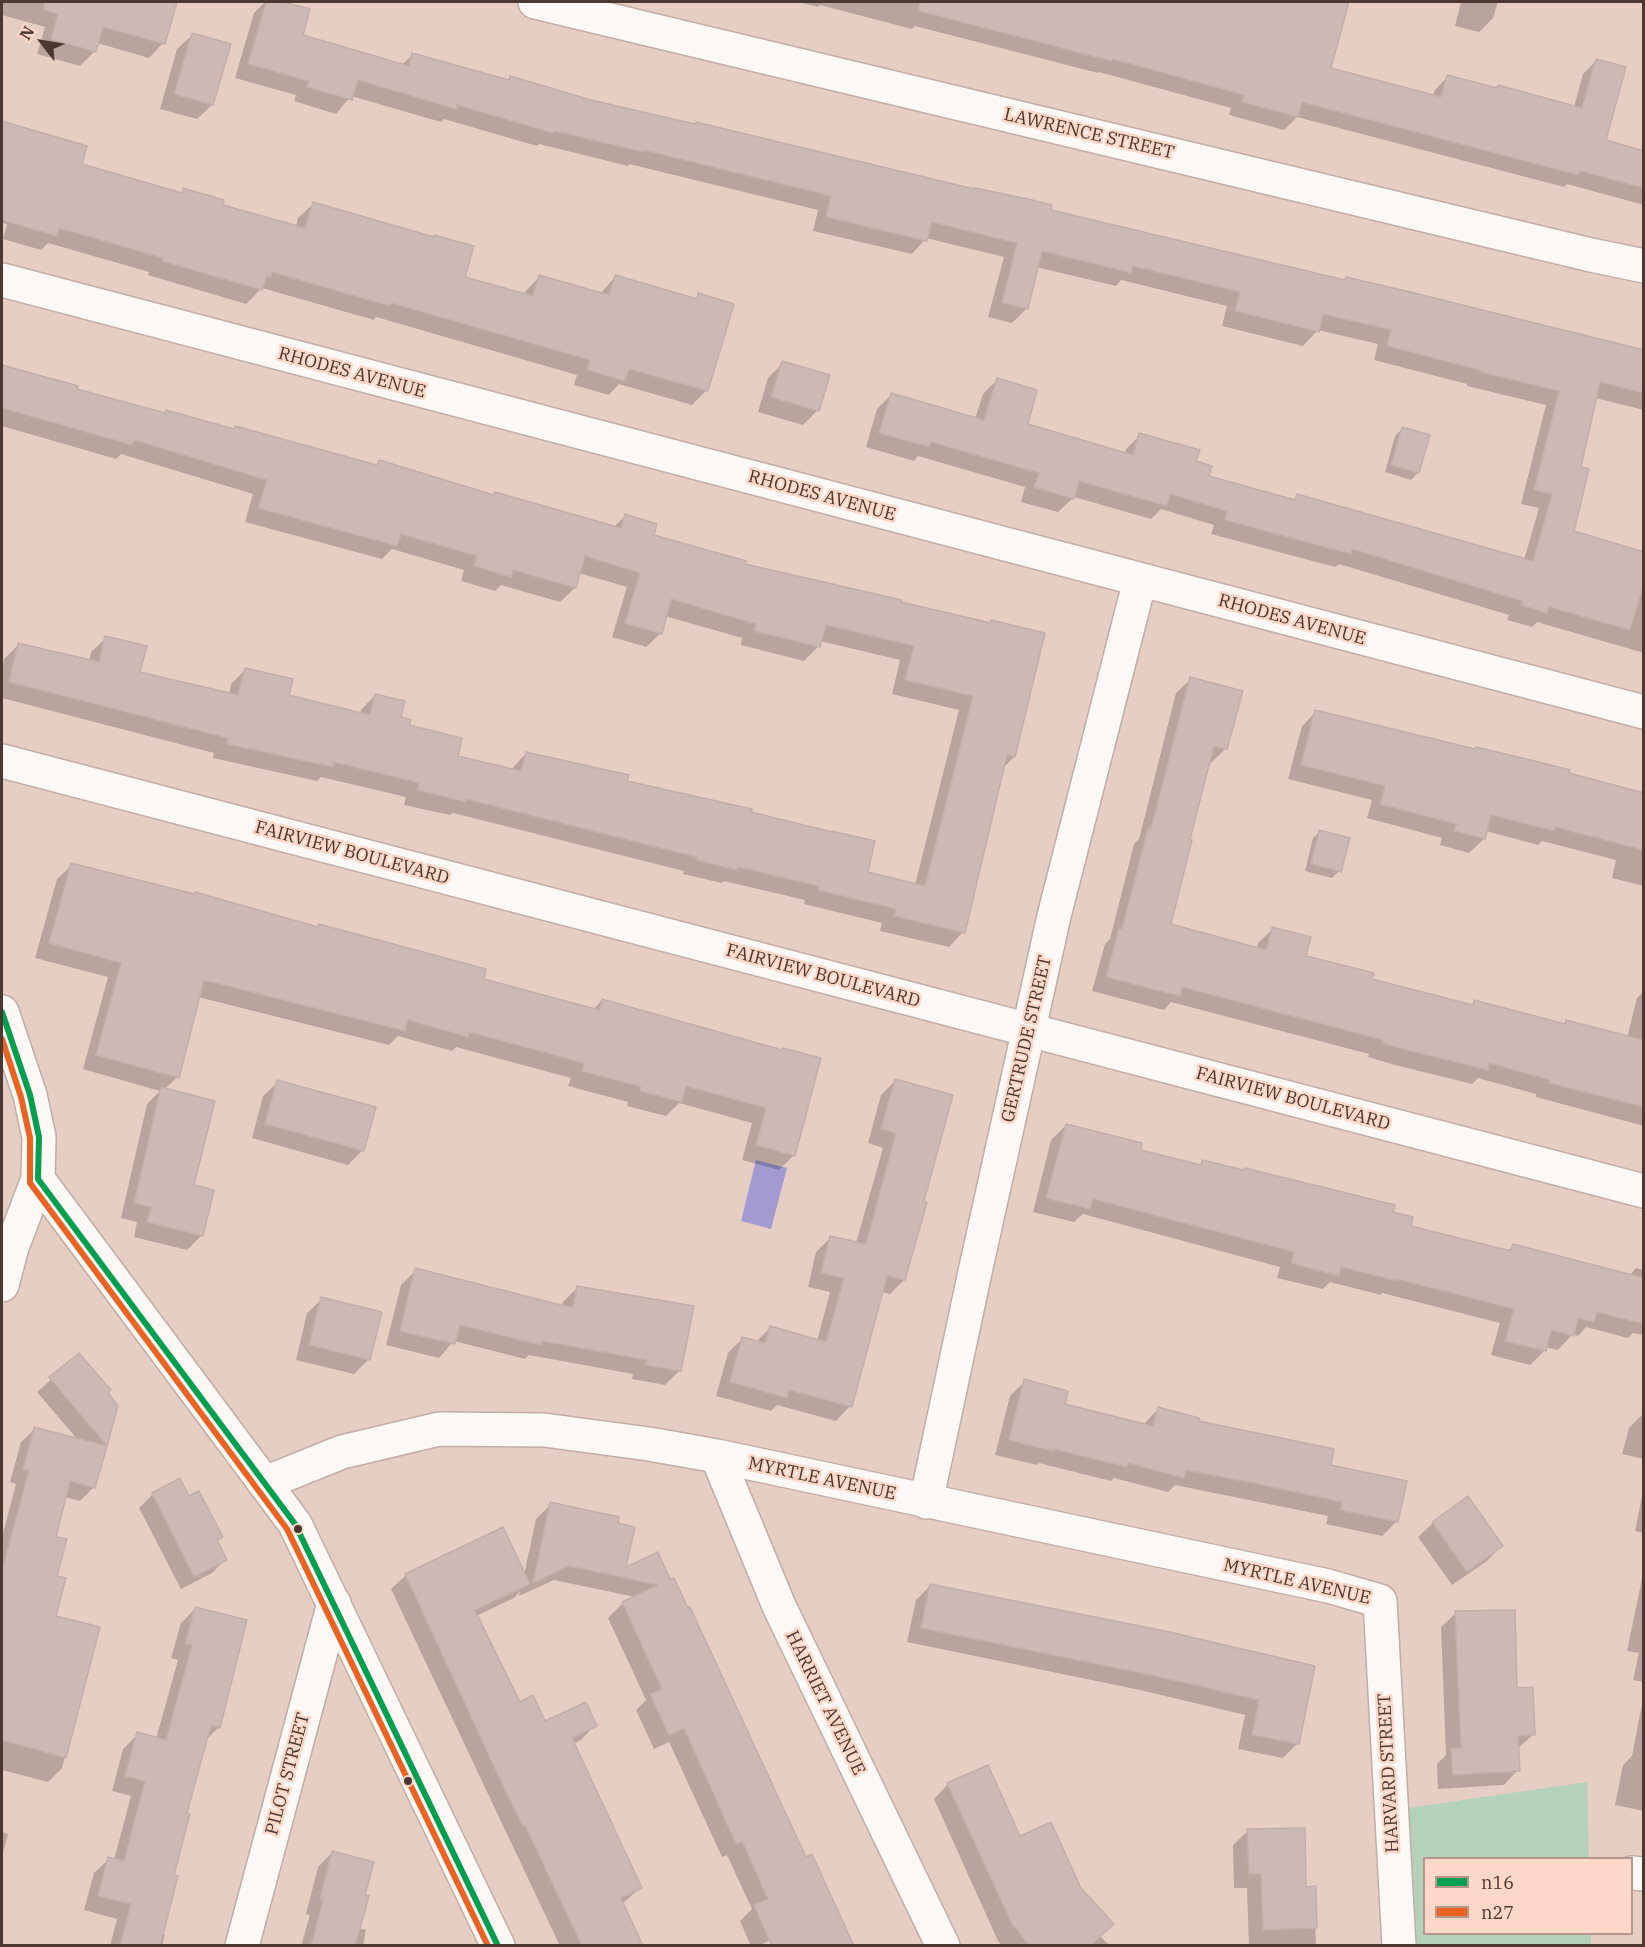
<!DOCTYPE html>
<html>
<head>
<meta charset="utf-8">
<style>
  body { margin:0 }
  #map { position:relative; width:1645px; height:1947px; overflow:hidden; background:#e7cec3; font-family:"IBM Plex Serif",serif }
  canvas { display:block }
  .frame { position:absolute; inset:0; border:3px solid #4b3830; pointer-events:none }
  .legend { position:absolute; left:1423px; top:1857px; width:210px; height:78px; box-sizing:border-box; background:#fdd7c7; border:2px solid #b6978b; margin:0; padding:8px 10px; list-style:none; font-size:18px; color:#4b3830 }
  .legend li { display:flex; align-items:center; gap:12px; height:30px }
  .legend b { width:30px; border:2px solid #b6978b }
  .north { position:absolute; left:12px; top:12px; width:60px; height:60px; -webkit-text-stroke:4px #fdd7c7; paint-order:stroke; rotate:301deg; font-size:16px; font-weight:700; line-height:24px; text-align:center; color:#4b3830 }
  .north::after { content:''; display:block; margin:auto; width:21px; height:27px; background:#4b3830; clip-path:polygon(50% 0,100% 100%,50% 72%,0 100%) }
</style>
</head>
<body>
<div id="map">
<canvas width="1645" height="1947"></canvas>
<div class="frame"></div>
<ul class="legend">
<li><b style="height:8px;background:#04a04f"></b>n16</li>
<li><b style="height:8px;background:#ea6323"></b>n27</li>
</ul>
<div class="north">N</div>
</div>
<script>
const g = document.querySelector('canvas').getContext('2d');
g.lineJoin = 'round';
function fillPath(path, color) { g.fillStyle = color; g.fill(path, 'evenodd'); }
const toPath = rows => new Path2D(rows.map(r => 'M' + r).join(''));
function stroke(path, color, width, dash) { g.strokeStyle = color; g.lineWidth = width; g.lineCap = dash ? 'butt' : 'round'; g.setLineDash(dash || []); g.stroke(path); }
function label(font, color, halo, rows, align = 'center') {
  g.font = font + ' "IBM Plex Serif",serif'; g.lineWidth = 5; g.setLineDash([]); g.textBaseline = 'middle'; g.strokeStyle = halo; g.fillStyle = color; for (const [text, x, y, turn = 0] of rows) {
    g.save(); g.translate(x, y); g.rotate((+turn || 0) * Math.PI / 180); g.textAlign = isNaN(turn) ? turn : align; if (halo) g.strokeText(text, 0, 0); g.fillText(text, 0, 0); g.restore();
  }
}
fillPath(toPath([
  [1587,1782,1589,1858,1424,1858,1424,1934,1591,1934,1591,1945,1408,1945,1401,1809]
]), '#b4d1b9');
fillPath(toPath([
  [756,1160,787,1168,771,1229,741,1221]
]), '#a39ad2');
fillPath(toPath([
  [2,2,176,2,163,43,149,58,97,43,95,51,80,66,37,54,45,27,2,15],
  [265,2,279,2,309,10,301,36,401,66,413,54,507,81,510,78,591,101,1644,352,1644,410,1595,398,1579,468,1572,532,1644,553,1644,653,1537,622,1532,627,1507,620,1509,615,1339,564,1335,567,1211,534,1214,525,1161,509,1151,519,1074,497,1058,512,1021,502,1025,487,918,456,914,461,866,447,877,409,891,395,975,419,983,394,997,380,1026,425,1124,454,1126,449,1140,435,1194,462,1207,477,1292,501,1297,496,1524,560,1539,508,1521,504,1546,405,1467,386,1467,384,1374,360,1378,344,1318,330,1303,346,1222,326,1227,306,1121,280,1116,286,1036,267,1026,309,1012,323,988,317,1004,257,926,238,912,254,813,231,818,210,629,164,628,166,539,144,537,146,444,119,441,122,351,96,336,114,294,101,296,95,235,78,254,13],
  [798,2,1039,2,1065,9,1069,2,1347,2,1329,69,1433,96,1435,90,1448,76,1574,107,1583,74,1596,61,1604,141,1644,152,1644,205,1567,184,1564,187,1297,117,1284,130,1229,115,1231,108,1099,72,1098,73,915,26,912,29,820,5,818,7],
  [1461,2,1498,2,1493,18,1479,32,1455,26],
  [192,35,212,105,197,119,160,109,177,49],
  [2,122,86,147,80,165,180,194,184,190,221,206,296,227,298,218,313,204,463,278,524,295,525,292,539,277,600,294,615,277,694,300,699,295,707,390,692,405,619,384,609,395,574,385,577,375,376,317,374,320,262,288,246,304,148,275,149,272,48,243,41,250,3,239,7,224,2,223],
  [783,363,818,410,803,425,758,412,768,378],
  [2,366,76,387,75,390,163,415,166,411,375,466,379,462,493,496,614,527,625,516,652,536,744,565,989,624,992,622,1014,757,1003,768,963,932,949,947,880,931,882,923,804,904,805,900,724,881,722,883,683,874,684,871,453,813,450,815,404,805,406,797,321,777,317,781,213,758,214,753,2,698,2,671,4,659,19,644,89,661,91,652,106,638,138,673,229,694,231,684,246,669,287,696,360,714,361,710,375,695,408,726,456,757,511,770,526,753,625,782,749,813,866,873,915,885,959,710,892,694,900,660,820,641,819,646,804,661,741,645,742,638,665,616,661,633,646,647,612,637,627,587,579,573,575,588,560,602,501,585,495,591,461,581,464,570,392,549,382,559,245,522,253,494,121,454,116,459,2,426],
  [1402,429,1418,473,1411,480,1385,472,1395,436],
  [1191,679,1226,748,1211,763,1208,762,1169,925,1257,949,1258,943,1273,929,1305,957,1370,980,1471,1006,1475,1002,1563,1025,1566,1022,1627,1038,1637,998,1644,991,1644,1126,1536,1097,1536,1094,1478,1078,1472,1084,1395,1065,1368,1057,1369,1054,1171,1002,1164,1010,1092,991,1105,944,1110,939,1134,844,1139,839,1176,693],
  [1316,712,1644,794,1644,886,1612,878,1616,860,1542,841,1538,845,1486,831,1484,839,1469,853,1440,845,1442,838,1367,818,1372,800,1288,779,1302,726],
  [1320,831,1339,871,1332,878,1305,871,1313,838],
  [72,865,593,1010,602,1000,782,1051,794,1155,779,1170,742,1160,752,1123,679,1103,666,1116,627,1106,628,1102,568,1086,571,1078,456,1047,452,1051,398,1036,389,1045,198,997,177,1077,164,1090,192,1186,202,1235,187,1250,134,1237,137,1222,121,1218,147,1104,160,1091,83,1069,108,977,35,958,57,879],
  [895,1081,922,1202,904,1280,890,1294,881,1292,850,1406,836,1421,777,1405,771,1411,716,1396,728,1353,743,1338,756,1342,770,1328,817,1341,830,1292,808,1287,816,1252,830,1238,856,1243,883,1148,868,1143,881,1095],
  [278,1082,363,1150,348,1165,252,1138,263,1096],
  [1066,1125,1139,1151,1199,1166,1203,1162,1392,1213,1409,1227,1507,1252,1513,1246,1629,1276,1636,1268,1644,1270,1644,1335,1633,1333,1628,1338,1586,1327,1578,1336,1573,1334,1558,1350,1545,1347,1545,1350,1530,1365,1491,1355,1500,1323,1382,1293,1381,1295,1330,1282,1323,1289,1277,1278,1280,1267,1083,1214,1074,1222,1033,1212,1051,1140],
  [416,1270,562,1306,563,1302,578,1287,680,1370,665,1385,632,1379,633,1374,529,1355,525,1359,454,1341,439,1358,386,1345,401,1285],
  [322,1299,369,1359,354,1374,296,1360,307,1313],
  [79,1355,116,1406,94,1487,80,1501,65,1497,54,1538,55,1617,98,1628,62,1768,48,1782,2,1770,2,1537,16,1484,10,1482,21,1442,35,1429,78,1440,37,1392],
  [1025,1381,1063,1405,1144,1424,1158,1409,1329,1466,1397,1521,1382,1536,1326,1524,1328,1516,1175,1485,1168,1492,1114,1478,1111,1481,1039,1463,1037,1465,995,1455,1010,1396],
  [1643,1414,1644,1414,1644,1459,1622,1454,1629,1428],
  [180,1480,188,1498,221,1537,216,1541,225,1560,212,1573,181,1589,139,1508,152,1495],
  [1644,1486,1644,1533,1635,1531],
  [551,1504,623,1570,657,1554,805,1858,770,1940,759,1946,751,1946,740,1921,752,1909,727,1855,722,1857,669,1742,654,1749,636,1710,646,1700,608,1618,623,1603,635,1597,554,1580,519,1596,520,1591,514,1598,476,1616,519,1704,544,1723,595,1725,581,1740,573,1744,640,1888,622,1904,642,1946,560,1946,391,1589,406,1575,524,1575,536,1519],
  [1433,1523,1501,1546,1487,1561,1452,1585,1418,1537],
  [1644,1569,1644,1682,1633,1680,1639,1653,1627,1651],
  [931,1585,1313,1667,1297,1744,1283,1758,1238,1749,1245,1715,1140,1690,907,1642,916,1600],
  [196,1608,219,1727,205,1741,185,1815,162,1934,165,1935,162,1946,110,1946,117,1919,84,1910,94,1873,109,1859,114,1860,131,1796,112,1791,123,1749,138,1734,156,1739,178,1660,171,1658,181,1623],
  [1456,1613,1516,1689,1534,1734,1517,1749,1518,1770,1504,1785,1438,1789,1437,1764,1446,1755,1441,1627],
  [1644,1694,1644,1811,1615,1805,1623,1765,1632,1756],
  [948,1784,1019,1838,1080,1888,1100,1936,1110,1946,1003,1946,998,1941,934,1799],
  [1248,1831,1305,1888,1314,1888,1316,1946,1249,1946,1247,1888,1234,1888,1233,1845],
  [2,1832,8,1834,2,1857],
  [333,1852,358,1928,366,1930,363,1946,301,1946,310,1915,306,1914,318,1867]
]), '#0003');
const building = toPath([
  [45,2,177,2,165,44,103,27,96,52,51,39,58,14,44,10,45,2],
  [266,2,284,2,310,9,303,35,409,66,412,53,509,80,510,76,591,100,695,124,696,122,974,189,975,188,1028,199,1052,205,1051,210,1345,280,1346,277,1406,291,1644,350,1644,393,1600,382,1581,467,1589,469,1574,531,1644,552,1644,584,1630,630,1549,607,1547,613,1521,605,1522,601,1352,549,1351,554,1225,520,1227,511,1170,494,1167,506,1079,481,1074,499,1034,487,1039,473,931,442,929,447,879,433,891,393,984,420,997,378,1037,390,1028,424,1133,455,1139,433,1200,450,1196,461,1212,466,1209,476,1295,500,1297,494,1533,561,1552,494,1534,490,1559,391,1480,372,1480,370,1387,346,1391,330,1323,314,1319,332,1235,311,1240,292,1133,266,1131,273,1042,251,1028,309,1002,303,1017,243,932,222,927,241,826,217,831,196,644,150,644,152,554,131,553,133,457,105,456,109,358,80,352,100,307,87,309,81,248,64,266,2],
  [920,2,1349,2,1331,68,1441,97,1447,75,1497,88,1498,85,1582,108,1596,59,1626,67,1606,140,1644,151,1644,188,1580,171,1578,175,1302,102,1298,117,1242,102,1244,95,1113,59,1112,61,919,11,920,2],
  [192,33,231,44,213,105,174,94,192,33],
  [2,121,87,146,82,164,182,193,183,188,224,200,223,205,305,228,313,202,434,237,434,235,474,246,465,277,533,296,539,275,609,295,615,275,697,299,698,293,734,304,708,391,629,369,625,381,587,370,590,360,391,303,390,306,272,272,271,277,267,276,262,290,162,261,163,258,59,228,57,236,2,220,2,121],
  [782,361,830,375,819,411,771,397,782,361],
  [2,365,78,386,77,389,165,413,166,410,234,429,235,426,377,465,379,460,494,495,495,492,621,528,625,514,657,524,654,535,746,561,745,564,902,600,901,602,991,623,991,620,1045,633,1015,757,1007,755,965,933,894,916,896,909,818,890,819,886,738,867,737,870,696,860,697,857,466,799,466,802,417,790,419,783,334,762,333,767,227,744,228,738,9,682,18,643,99,662,105,636,147,646,140,672,238,695,245,668,293,679,289,695,370,715,375,694,405,701,401,717,411,720,409,725,462,738,458,756,521,771,526,752,629,775,627,781,752,809,751,812,832,832,832,831,875,841,868,872,925,886,973,696,905,680,914,646,826,625,820,647,754,631,756,624,671,599,662,634,625,623,640,573,585,556,576,588,513,570,511,577,474,566,477,556,401,534,397,546,258,508,267,480,134,440,132,445,2,408,2,365],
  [1402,427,1430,435,1419,473,1391,465,1402,427],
  [1190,677,1243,691,1227,749,1214,746,1190,839,1192,840,1171,924,1266,950,1272,927,1311,937,1306,956,1374,973,1372,979,1473,1005,1474,1000,1565,1024,1566,1020,1644,1040,1644,1107,1549,1083,1550,1080,1489,1063,1488,1070,1410,1051,1382,1043,1383,1040,1182,987,1180,996,1106,977,1119,928,1122,929,1148,828,1151,829,1190,677],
  [1315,710,1475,749,1476,747,1539,762,1570,770,1569,773,1644,793,1644,850,1555,827,1554,831,1491,815,1485,839,1454,831,1456,824,1380,804,1385,786,1301,765,1315,710],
  [1319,830,1350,838,1341,872,1311,864,1319,830],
  [71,863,194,894,195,892,318,927,319,924,486,969,484,979,599,1010,602,999,782,1050,783,1048,821,1058,795,1156,756,1145,766,1108,686,1086,682,1102,640,1091,641,1087,582,1071,584,1063,469,1032,468,1037,408,1020,405,1031,204,980,179,1078,96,1055,121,963,49,943,71,863],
  [895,1079,953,1095,924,1201,927,1202,905,1280,887,1276,852,1407,789,1390,787,1398,730,1382,742,1337,765,1343,770,1326,826,1342,844,1278,821,1273,830,1236,866,1244,896,1133,881,1129,895,1079],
  [277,1080,376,1107,364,1151,265,1124,277,1080],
  [161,1087,215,1101,194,1185,214,1190,203,1236,147,1222,151,1207,134,1203,161,1087],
  [1066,1124,1142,1143,1141,1150,1201,1165,1202,1160,1244,1170,1245,1168,1395,1205,1393,1212,1413,1217,1411,1226,1511,1251,1513,1244,1644,1278,1644,1324,1597,1312,1594,1322,1578,1318,1574,1336,1551,1330,1546,1351,1505,1341,1514,1309,1397,1279,1397,1281,1341,1267,1339,1276,1291,1263,1294,1252,1093,1199,1090,1209,1046,1198,1066,1124],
  [415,1268,573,1308,577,1286,694,1306,681,1371,646,1365,647,1360,542,1341,541,1345,460,1325,455,1344,400,1331,415,1268],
  [321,1297,382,1312,370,1360,309,1345,321,1297],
  [79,1353,111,1390,108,1393,118,1406,107,1446,49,1377,79,1353],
  [1024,1379,1068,1391,1065,1404,1153,1426,1158,1407,1199,1418,1199,1421,1334,1449,1331,1465,1407,1481,1398,1522,1340,1510,1342,1502,1259,1484,1186,1470,1184,1478,1128,1463,1127,1467,1053,1449,1053,1451,1009,1440,1024,1379],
  [34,1427,107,1446,95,1488,70,1481,56,1537,67,1539,57,1576,66,1578,56,1616,100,1627,66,1758,2,1740,2,1571,29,1470,23,1469,34,1427],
  [180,1478,189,1496,199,1491,223,1537,217,1540,227,1560,194,1577,152,1493,180,1478],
  [1468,1496,1503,1546,1467,1572,1432,1522,1468,1496],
  [550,1502,619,1517,618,1523,635,1527,626,1567,658,1552,670,1579,674,1578,688,1608,690,1607,806,1857,812,1854,854,1946,772,1946,754,1905,768,1899,742,1841,736,1844,684,1728,669,1735,650,1694,662,1689,622,1602,658,1585,569,1566,533,1583,550,1502],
  [503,1527,530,1584,475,1610,520,1702,533,1695,545,1721,586,1702,597,1726,572,1738,642,1888,621,1898,643,1946,582,1946,525,1825,523,1826,505,1790,405,1574,503,1527],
  [930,1584,1165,1631,1315,1666,1299,1744,1252,1735,1259,1700,1155,1676,921,1628,930,1584],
  [195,1607,247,1620,220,1728,211,1725,187,1813,190,1814,174,1875,178,1876,160,1946,120,1946,131,1904,98,1896,108,1857,124,1861,145,1781,125,1776,137,1732,166,1740,192,1645,185,1644,195,1607],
  [1515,1610,1517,1688,1533,1687,1535,1735,1518,1736,1520,1771,1453,1775,1451,1748,1461,1748,1455,1611,1515,1610],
  [988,1765,1020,1836,1051,1822,1081,1888,1114,1924,1090,1946,1030,1946,1012,1924,947,1783,988,1765],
  [1305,1828,1306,1887,1316,1886,1317,1928,1263,1930,1261,1874,1249,1874,1247,1829,1305,1828],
  [332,1851,374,1862,365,1895,369,1896,355,1946,311,1946,323,1900,320,1899,332,1851]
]);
fillPath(building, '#cdb9b3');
stroke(building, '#c3afa9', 1.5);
const minor = toPath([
  [535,2,1591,255,1644,266],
  [2,280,1644,712],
  [2,761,1644,1191],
  [2,1285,12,1247,38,1179],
  [717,1456,779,1606,943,1946],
  [265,1483,342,1452,439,1429,544,1430,649,1444,717,1456,1328,1586,1380,1601,1399,1946],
  [926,1502,975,1272,1054,916,1140,580],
  [1632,1873,1644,1874],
  [242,1946,334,1603]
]);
const tertiary = toPath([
  [2,1012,30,1095,39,1137,38,1179,295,1524,498,1946]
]);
stroke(minor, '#c1ada5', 36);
stroke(tertiary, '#c1ada5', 36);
stroke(minor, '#fbf8f6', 33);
stroke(tertiary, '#fbf8f6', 33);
stroke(toPath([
  [2,1012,30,1095,39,1137,38,1179,295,1524,498,1946]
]), '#04a04f', 6);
stroke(toPath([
  [2,1039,21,1097,30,1138,30,1183,287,1529,488,1946]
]), '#ea6323', 6);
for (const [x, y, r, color] of [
  [298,1529,5,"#4b3830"],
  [408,1781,5,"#4b3830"]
]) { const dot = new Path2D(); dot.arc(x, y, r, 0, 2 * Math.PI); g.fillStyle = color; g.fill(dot); stroke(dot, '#fdd7c7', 2); }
label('18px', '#4b3830', '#fdd7c7', [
  ["LAWRENCE STREET",1089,134,13],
  ["RHODES AVENUE",352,373,15],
  ["RHODES AVENUE",822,496,15],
  ["RHODES AVENUE",1292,620,15],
  ["FAIRVIEW BOULEVARD",352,853,15],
  ["FAIRVIEW BOULEVARD",823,976,15],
  ["GERTRUDE STREET",1027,1039,-77],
  ["FAIRVIEW BOULEVARD",1293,1099,15],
  ["MYRTLE AVENUE",822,1479,12],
  ["MYRTLE AVENUE",1297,1582,13],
  ["HARRIET AVENUE",825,1703,64],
  ["HARVARD STREET",1389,1773,-93],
  ["PILOT STREET",288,1774,-75]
]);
</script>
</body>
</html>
